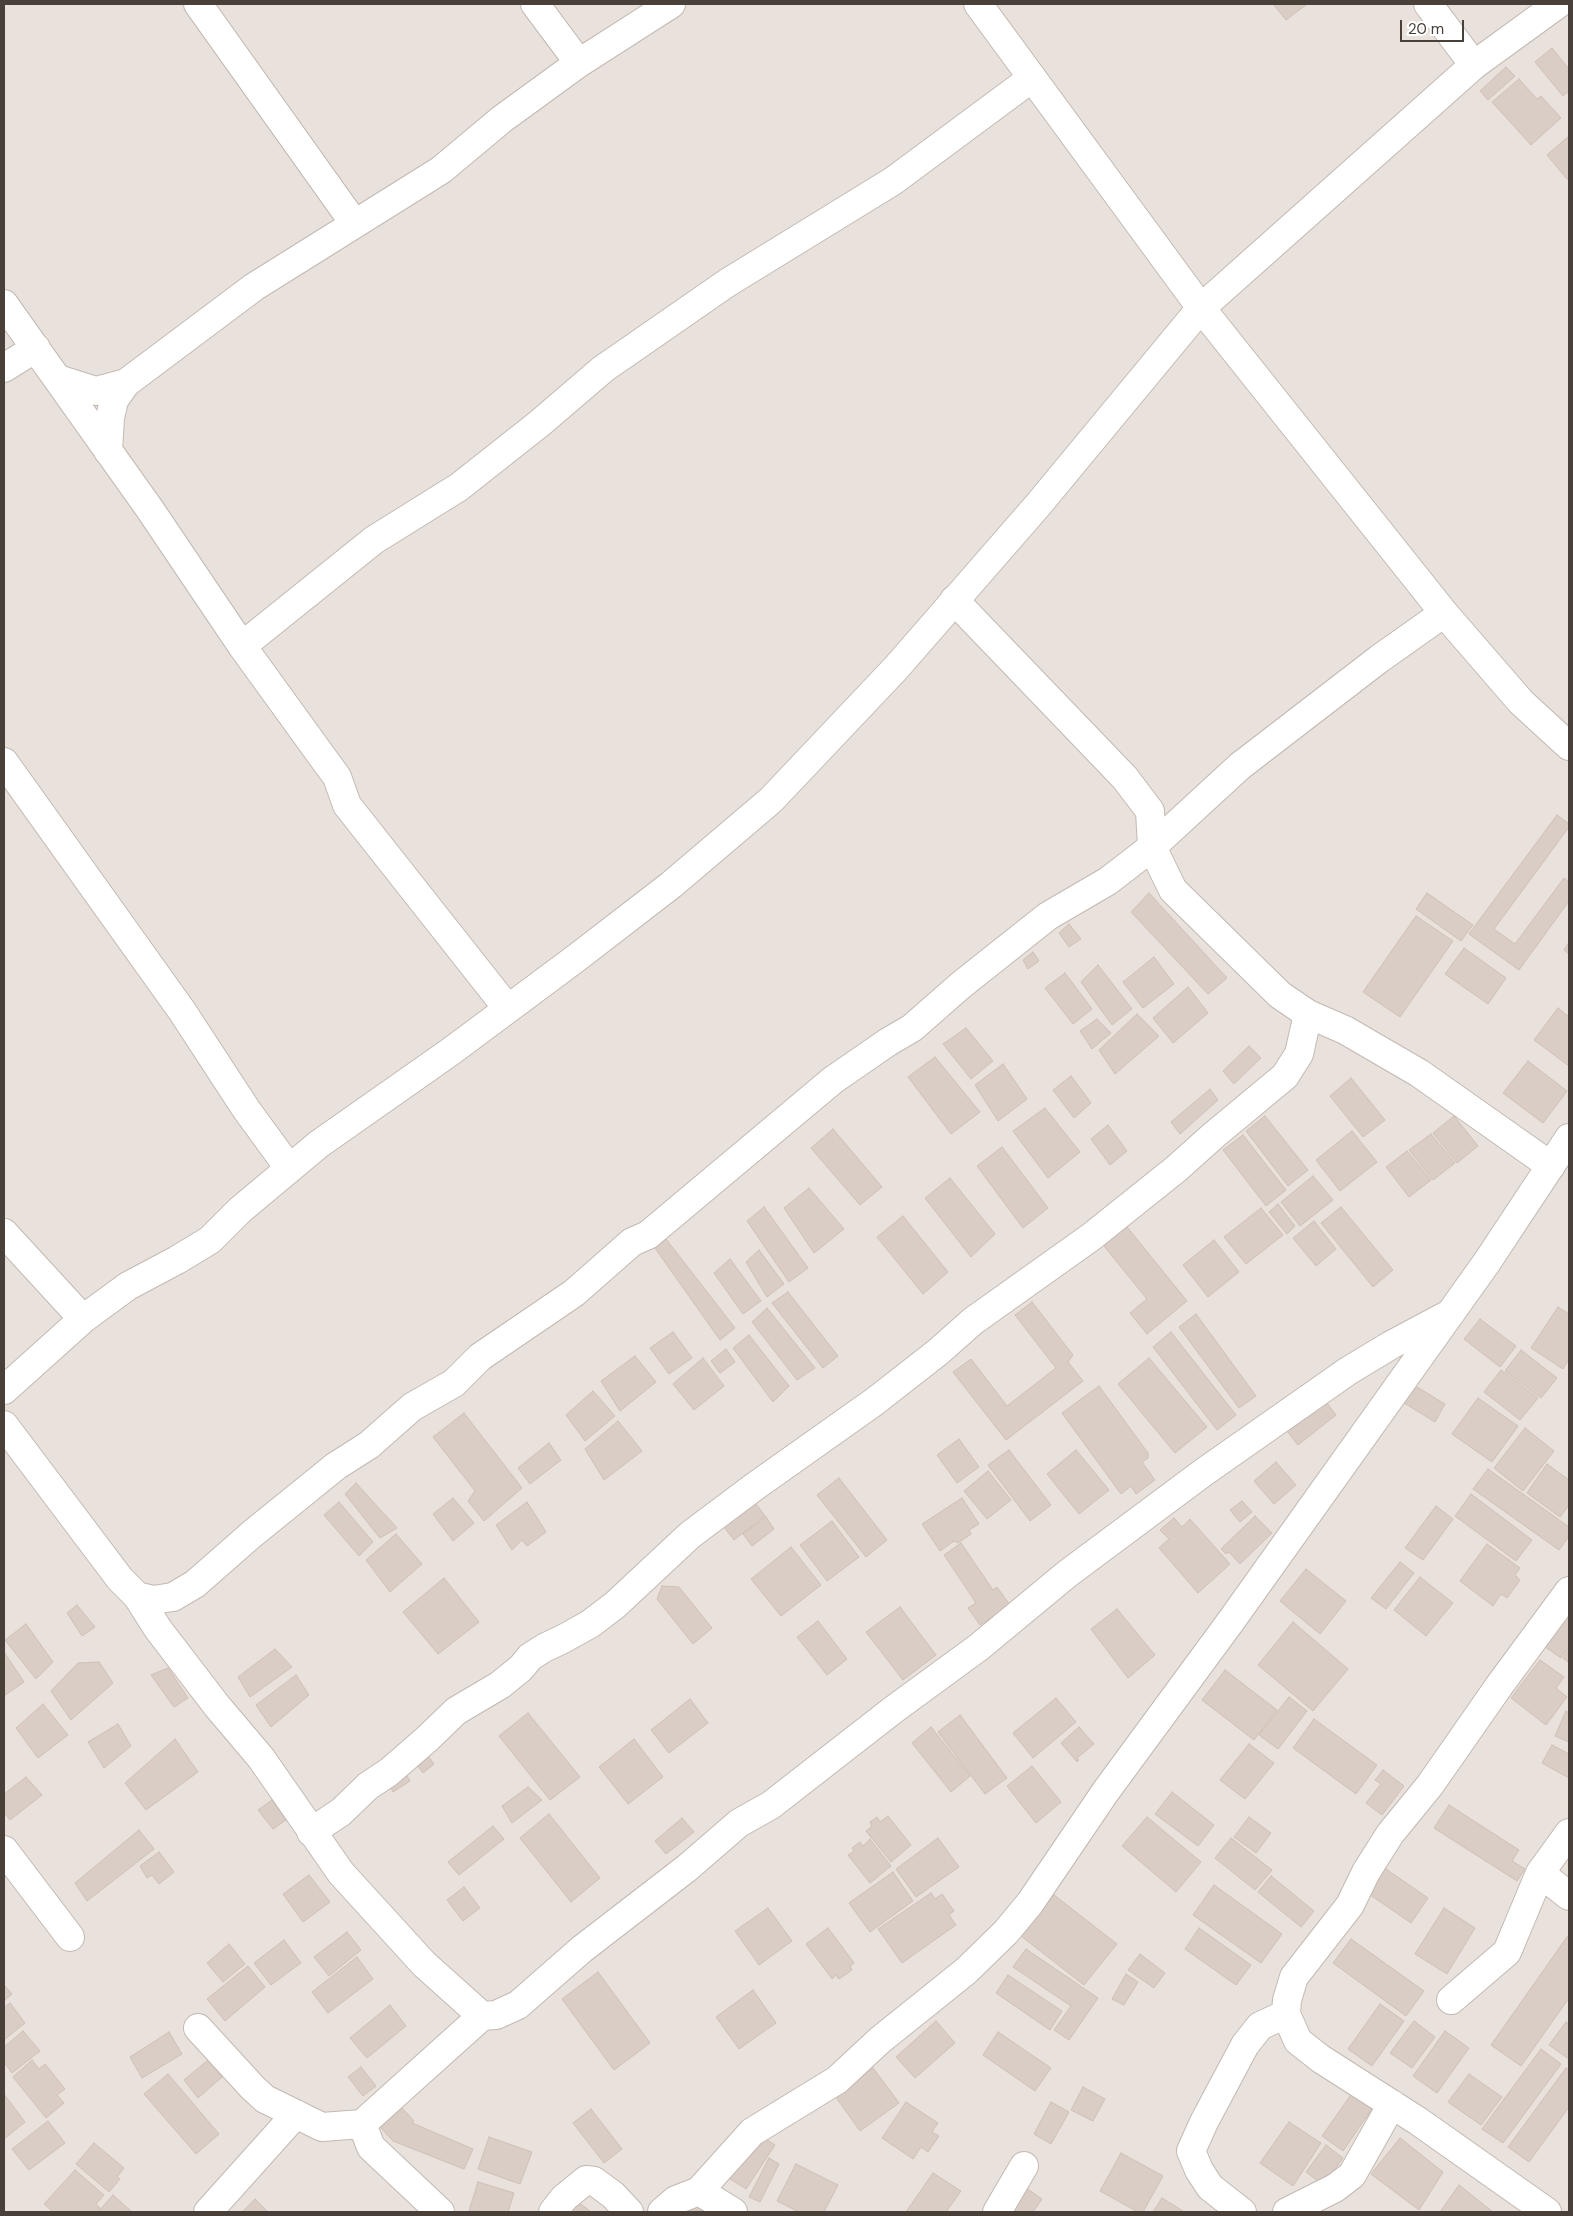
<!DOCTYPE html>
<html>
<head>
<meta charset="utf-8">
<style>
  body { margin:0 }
  #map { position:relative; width:1573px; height:2216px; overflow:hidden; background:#f5f1ec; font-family:"DM Sans",sans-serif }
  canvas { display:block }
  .frame { position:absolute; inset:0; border:5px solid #4a403a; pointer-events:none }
  .scale { position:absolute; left:1400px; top:20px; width:64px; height:22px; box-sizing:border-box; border:2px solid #4a403a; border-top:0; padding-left:6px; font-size:15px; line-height:18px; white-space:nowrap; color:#4a403a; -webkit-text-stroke:4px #fff; paint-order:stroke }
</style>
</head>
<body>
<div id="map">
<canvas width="1573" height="2216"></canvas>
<div class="frame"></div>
<div class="scale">20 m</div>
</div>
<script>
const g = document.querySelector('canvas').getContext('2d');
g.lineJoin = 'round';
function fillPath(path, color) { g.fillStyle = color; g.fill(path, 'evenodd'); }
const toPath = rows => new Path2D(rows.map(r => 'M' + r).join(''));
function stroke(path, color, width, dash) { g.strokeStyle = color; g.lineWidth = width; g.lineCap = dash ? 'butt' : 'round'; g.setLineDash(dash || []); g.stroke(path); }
fillPath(toPath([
  [4,4,1569,4,1569,2212,4,2212]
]), '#e9e1db');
const building = toPath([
  [1273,4,1307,4,1286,20,1273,4],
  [1552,48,1569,69,1569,91,1563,96,1535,62,1552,48],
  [1506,67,1515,76,1488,100,1480,91,1506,67],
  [1519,79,1537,99,1541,96,1561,118,1531,145,1492,102,1519,79],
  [1569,136,1569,178,1567,179,1547,155,1569,136],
  [1557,815,1569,824,1569,827,1494,929,1515,944,1564,878,1569,882,1569,901,1519,970,1469,934,1557,815],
  [1149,893,1227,978,1208,994,1131,912,1149,893],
  [1427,893,1473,925,1461,941,1416,909,1427,893],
  [1416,916,1453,941,1400,1017,1363,992,1416,916],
  [1069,924,1081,939,1069,947,1059,933,1069,924],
  [1569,942,1569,954,1564,950,1569,942],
  [1464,948,1506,978,1488,1004,1445,974,1464,948],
  [1033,952,1039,961,1028,969,1023,960,1033,952],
  [1154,957,1174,984,1143,1008,1123,982,1154,957],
  [1098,965,1132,1009,1112,1025,1081,982,1098,965],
  [1065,973,1092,1009,1073,1024,1045,988,1065,973],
  [1188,987,1208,1013,1173,1043,1153,1018,1188,987],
  [1558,1008,1569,1017,1569,1066,1534,1040,1558,1008],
  [1137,1014,1159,1036,1115,1074,1099,1050,1137,1014],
  [1097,1019,1111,1033,1092,1049,1080,1031,1097,1019],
  [966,1028,993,1061,971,1079,943,1044,966,1028],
  [1249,1046,1261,1058,1234,1084,1223,1071,1249,1046],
  [935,1057,980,1112,951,1134,908,1077,935,1057],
  [1528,1061,1567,1091,1543,1123,1503,1093,1528,1061],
  [1003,1064,1027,1099,998,1121,975,1085,1003,1064],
  [1071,1076,1091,1103,1074,1118,1053,1090,1071,1076],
  [1351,1078,1385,1120,1363,1137,1330,1096,1351,1078],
  [1210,1089,1218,1100,1180,1134,1171,1122,1210,1089],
  [1045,1108,1080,1152,1048,1178,1013,1131,1045,1108],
  [1265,1116,1308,1170,1288,1186,1246,1131,1265,1116],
  [1454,1116,1478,1146,1457,1163,1433,1133,1454,1116],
  [1108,1125,1127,1151,1110,1165,1091,1139,1108,1125],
  [833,1129,882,1187,860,1205,811,1148,833,1129],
  [1352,1131,1377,1162,1340,1191,1316,1160,1352,1131],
  [1431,1134,1455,1163,1433,1180,1409,1150,1431,1134],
  [1243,1135,1286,1190,1266,1206,1223,1150,1243,1135],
  [1002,1147,1048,1208,1023,1228,977,1166,1002,1147],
  [1407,1151,1431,1180,1409,1197,1386,1167,1407,1151],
  [1313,1176,1333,1200,1300,1226,1281,1202,1313,1176],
  [950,1178,995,1234,971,1257,925,1198,950,1178],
  [809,1188,844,1229,814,1253,784,1208,809,1188],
  [1278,1204,1295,1226,1287,1234,1269,1212,1278,1204],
  [764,1207,808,1268,789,1282,747,1221,764,1207],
  [1341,1207,1393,1270,1373,1287,1321,1223,1341,1207],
  [1261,1208,1283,1235,1246,1264,1224,1237,1261,1208],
  [903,1216,948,1272,923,1294,877,1237,903,1216],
  [1314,1221,1336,1249,1316,1266,1293,1238,1314,1221],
  [1123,1222,1187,1301,1147,1334,1130,1313,1147,1299,1100,1241,1123,1222],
  [666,1239,735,1328,720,1340,655,1248,666,1239],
  [1214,1240,1239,1272,1208,1297,1183,1265,1214,1240],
  [759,1250,784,1284,767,1297,746,1262,759,1250],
  [730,1259,761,1301,743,1314,714,1273,730,1259],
  [788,1292,838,1356,823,1368,772,1303,788,1292],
  [1032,1302,1073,1355,1068,1362,1083,1381,1006,1440,953,1372,971,1359,1007,1406,1056,1368,1015,1315,1032,1302],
  [1558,1307,1569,1314,1569,1359,1563,1369,1531,1348,1558,1307],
  [767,1308,815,1368,797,1380,752,1322,767,1308],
  [1196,1314,1256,1396,1239,1408,1179,1327,1196,1314],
  [1480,1319,1516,1346,1500,1367,1464,1339,1480,1319],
  [673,1332,692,1358,669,1374,650,1348,673,1332],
  [1171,1332,1236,1415,1217,1430,1153,1347,1171,1332],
  [749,1335,789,1386,773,1402,733,1348,749,1335],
  [726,1349,735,1362,720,1373,711,1361,726,1349],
  [1521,1350,1557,1378,1541,1398,1505,1371,1521,1350],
  [635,1356,656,1382,620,1411,601,1381,635,1356],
  [703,1358,724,1386,694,1410,673,1384,703,1358],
  [1149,1358,1207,1427,1175,1453,1118,1384,1149,1358],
  [1501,1370,1538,1398,1520,1420,1484,1392,1501,1370],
  [1412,1384,1445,1404,1435,1422,1401,1401,1412,1384],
  [1099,1386,1148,1453,1148,1458,1142,1462,1155,1480,1136,1494,1131,1486,1121,1494,1062,1413,1099,1386],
  [593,1391,615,1416,585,1441,566,1415,593,1391],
  [1321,1395,1336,1415,1298,1445,1282,1425,1321,1395],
  [1478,1398,1518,1426,1492,1462,1452,1434,1478,1398],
  [464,1413,522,1488,484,1521,468,1501,475,1491,433,1437,464,1413],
  [618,1421,642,1451,604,1480,585,1449,618,1421],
  [1525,1428,1554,1451,1523,1491,1494,1468,1525,1428],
  [959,1439,979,1467,957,1483,937,1455,959,1439],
  [549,1443,561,1460,530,1484,518,1468,549,1443],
  [1009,1450,1051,1505,1030,1521,988,1465,1009,1450],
  [1076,1450,1109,1490,1079,1514,1047,1474,1076,1450],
  [1276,1462,1296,1485,1274,1504,1254,1481,1276,1462],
  [1547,1464,1569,1480,1569,1505,1560,1517,1527,1493,1547,1464],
  [1488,1469,1569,1527,1569,1536,1559,1550,1473,1489,1488,1469],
  [988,1471,1011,1500,987,1519,964,1491,988,1471],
  [839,1478,887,1540,866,1557,817,1495,839,1478],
  [356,1483,397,1528,380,1538,345,1494,356,1483],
  [1471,1494,1532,1540,1516,1561,1455,1516,1471,1494],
  [453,1498,474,1523,453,1541,433,1514,453,1498],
  [962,1498,979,1524,969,1530,971,1534,958,1543,954,1541,940,1551,922,1524,962,1498],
  [753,1500,765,1516,734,1540,721,1523,753,1500],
  [1242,1501,1252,1512,1240,1522,1230,1510,1242,1501],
  [339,1502,373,1542,359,1556,324,1515,339,1502],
  [527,1502,546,1532,527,1546,522,1540,512,1550,496,1525,527,1502],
  [1436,1506,1453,1519,1423,1560,1405,1548,1436,1506],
  [1255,1516,1272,1533,1240,1564,1229,1552,1226,1554,1221,1549,1255,1516],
  [766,1517,774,1529,752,1546,743,1534,766,1517],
  [1174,1518,1182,1527,1190,1519,1230,1564,1198,1593,1159,1548,1169,1539,1160,1530,1174,1518],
  [832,1521,859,1557,827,1581,800,1545,832,1521],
  [396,1534,422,1564,390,1592,366,1560,396,1534],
  [961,1543,993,1590,997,1587,1010,1605,980,1625,968,1608,976,1603,944,1555,961,1543],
  [1487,1544,1520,1568,1515,1575,1520,1580,1507,1598,1501,1594,1493,1606,1460,1581,1487,1544],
  [791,1547,821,1585,781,1616,751,1579,791,1547],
  [1400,1562,1414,1573,1386,1609,1371,1598,1400,1562],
  [1306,1569,1346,1601,1320,1634,1280,1601,1306,1569],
  [1420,1577,1453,1603,1426,1636,1394,1610,1420,1577],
  [444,1578,479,1622,438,1654,403,1612,444,1578],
  [662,1586,679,1587,712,1628,693,1644,657,1599,662,1586],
  [77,1605,95,1627,82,1636,67,1613,77,1605],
  [900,1607,936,1655,903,1680,866,1632,900,1607],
  [1117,1609,1155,1655,1128,1678,1091,1629,1117,1609],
  [1569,1613,1569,1647,1561,1658,1537,1641,1569,1613],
  [818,1621,847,1659,827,1675,797,1637,818,1621],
  [1293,1622,1348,1669,1313,1711,1258,1665,1293,1622],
  [26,1624,53,1662,36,1679,5,1640,26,1624],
  [275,1649,292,1667,250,1697,238,1677,275,1649],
  [1569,1650,1569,1663,1563,1658,1569,1650],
  [4,1652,24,1682,4,1696,4,1652],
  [1540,1660,1564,1677,1556,1688,1567,1697,1546,1725,1511,1698,1540,1660],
  [99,1662,113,1683,71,1720,51,1691,78,1663,99,1662],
  [168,1668,188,1698,174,1707,151,1675,168,1668],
  [1225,1670,1277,1710,1254,1740,1202,1700,1225,1670],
  [296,1675,309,1695,271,1727,256,1705,296,1675],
  [1289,1697,1307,1711,1278,1749,1259,1735,1289,1697],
  [1056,1698,1076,1722,1033,1758,1013,1733,1056,1698],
  [690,1699,708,1723,669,1753,651,1730,690,1699],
  [43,1704,68,1735,38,1758,16,1728,43,1704],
  [1566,1711,1569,1713,1569,1742,1555,1736,1566,1711],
  [528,1713,580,1777,550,1800,499,1736,528,1713],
  [960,1715,1007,1778,985,1794,938,1732,960,1715],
  [1314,1719,1377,1765,1356,1794,1293,1748,1314,1719],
  [118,1724,131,1746,104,1768,88,1742,118,1724],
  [931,1727,970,1776,951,1792,912,1743,931,1727],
  [1079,1727,1094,1744,1077,1758,1079,1760,1077,1762,1061,1743,1079,1727],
  [175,1739,198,1772,146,1810,125,1783,175,1739],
  [634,1739,663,1777,628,1804,599,1767,634,1739],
  [1249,1744,1274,1763,1245,1799,1220,1780,1249,1744],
  [1552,1745,1569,1754,1569,1778,1542,1763,1552,1745],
  [426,1753,434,1764,423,1773,415,1762,426,1753],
  [1032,1766,1061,1802,1036,1823,1007,1786,1032,1766],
  [403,1769,410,1781,393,1792,386,1780,403,1769],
  [1383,1770,1404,1786,1382,1815,1366,1803,1381,1784,1375,1780,1383,1770],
  [26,1777,42,1795,10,1820,4,1812,4,1794,26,1777],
  [528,1787,542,1800,512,1823,502,1806,528,1787],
  [1172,1792,1214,1825,1198,1846,1155,1814,1172,1792],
  [272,1800,286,1820,273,1829,258,1810,272,1800],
  [1449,1805,1519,1850,1512,1861,1525,1869,1517,1881,1434,1828,1449,1805],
  [549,1814,600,1878,571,1902,520,1838,549,1814],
  [888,1816,911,1845,891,1862,866,1831,872,1826,870,1822,877,1817,880,1822,888,1816],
  [1147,1817,1201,1862,1176,1892,1122,1846,1147,1817],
  [1249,1817,1271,1833,1256,1853,1234,1837,1249,1817],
  [682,1818,694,1832,666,1854,655,1841,682,1818],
  [493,1826,504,1839,459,1875,448,1862,493,1826],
  [139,1830,154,1849,87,1901,75,1883,139,1830],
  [938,1838,959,1867,916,1897,896,1869,938,1838],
  [1231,1838,1272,1870,1255,1890,1215,1858,1231,1838],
  [870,1839,891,1866,870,1883,848,1855,854,1851,852,1848,860,1842,863,1846,870,1839],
  [159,1852,174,1872,159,1884,152,1875,147,1878,140,1866,159,1852],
  [1383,1867,1428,1898,1411,1923,1366,1892,1383,1867],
  [893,1872,913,1901,870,1932,849,1903,893,1872],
  [309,1875,330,1902,303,1922,283,1894,309,1875],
  [1271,1876,1314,1911,1301,1927,1258,1892,1271,1876],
  [1214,1885,1282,1934,1261,1963,1193,1915,1214,1885],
  [464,1887,480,1908,463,1921,447,1900,464,1887],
  [931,1893,935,1899,942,1894,954,1911,949,1915,956,1925,902,1963,878,1929,931,1893],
  [1054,1895,1117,1944,1084,1985,1021,1936,1054,1895],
  [768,1908,792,1941,759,1965,735,1931,768,1908],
  [1444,1908,1475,1928,1447,1974,1415,1954,1444,1908],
  [828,1928,854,1963,850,1966,852,1970,839,1979,836,1975,832,1979,806,1944,828,1928],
  [1199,1928,1251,1965,1236,1985,1185,1949,1199,1928],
  [347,1932,361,1950,329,1976,314,1957,347,1932],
  [1567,1937,1569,1938,1569,1998,1521,2066,1491,2045,1567,1937],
  [1351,1939,1424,1991,1406,2016,1333,1963,1351,1939],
  [284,1940,301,1963,271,1985,254,1963,284,1940],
  [229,1944,245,1964,223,1982,207,1963,229,1944],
  [1026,1949,1098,1998,1069,2040,1054,2030,1071,2006,1013,1967,1026,1949],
  [1140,1954,1165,1973,1154,1988,1128,1970,1140,1954],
  [357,1957,373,1979,328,2013,312,1992,357,1957],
  [248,1966,265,1987,225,2021,207,1999,248,1966],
  [598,1972,650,2043,614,2070,562,1999,598,1972],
  [1126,1974,1138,1982,1124,2005,1112,1999,1126,1974],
  [1008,1975,1062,2011,1050,2030,996,1993,1008,1975],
  [4,1985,12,1994,4,2001,4,1985],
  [753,1990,776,2023,739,2049,716,2017,753,1990],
  [10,2003,25,2023,4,2040,4,2008,10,2003],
  [1380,2004,1404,2021,1372,2066,1348,2049,1380,2004],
  [390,2005,406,2026,367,2058,350,2038,390,2005],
  [936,2021,955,2043,915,2078,896,2057,936,2021],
  [1414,2021,1435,2037,1412,2068,1390,2053,1414,2021],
  [1566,2022,1569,2024,1569,2059,1549,2045,1566,2022],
  [23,2031,40,2051,12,2073,4,2062,4,2047,23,2031],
  [1445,2031,1469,2048,1437,2093,1413,2076,1445,2031],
  [169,2032,182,2054,142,2078,130,2057,169,2032],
  [998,2032,1051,2068,1035,2091,983,2055,998,2032],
  [1541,2049,1561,2064,1503,2143,1482,2129,1541,2049],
  [32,2060,39,2069,45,2064,65,2089,57,2095,64,2103,46,2118,13,2077,32,2060],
  [208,2060,222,2077,198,2098,184,2080,208,2060],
  [361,2067,376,2086,363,2096,348,2077,361,2067],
  [873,2068,899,2103,860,2131,835,2096,873,2068],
  [1566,2068,1569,2070,1569,2107,1529,2162,1508,2147,1566,2068],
  [168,2074,219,2134,196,2154,144,2094,168,2074],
  [1469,2074,1502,2097,1481,2125,1448,2102,1469,2074],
  [1083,2087,1105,2099,1093,2121,1071,2110,1083,2087],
  [1355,2089,1376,2103,1343,2151,1322,2136,1355,2089],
  [4,2094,25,2122,4,2139,4,2094],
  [906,2102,938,2123,932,2132,939,2136,928,2152,921,2147,913,2159,882,2138,906,2102],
  [1051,2102,1069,2112,1051,2144,1034,2134,1051,2102],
  [401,2107,414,2121,412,2123,473,2149,464,2169,393,2141,379,2126,401,2107],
  [591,2109,622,2149,604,2163,573,2123,591,2109],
  [48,2121,65,2143,29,2170,12,2149,48,2121],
  [1289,2122,1321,2143,1293,2186,1260,2163,1289,2122],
  [757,2133,775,2145,746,2189,727,2177,757,2133],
  [489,2137,532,2152,520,2184,478,2169,489,2137],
  [1400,2138,1443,2172,1419,2210,1371,2174,1400,2138],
  [94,2143,124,2168,117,2177,120,2179,109,2192,76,2164,94,2143],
  [1326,2145,1343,2158,1323,2185,1306,2172,1326,2145],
  [1121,2153,1163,2176,1143,2212,1138,2212,1100,2191,1121,2153],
  [769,2158,779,2164,760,2202,749,2197,769,2158],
  [796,2164,838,2185,824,2212,799,2212,777,2201,796,2164],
  [75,2170,104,2195,96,2204,101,2209,98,2212,53,2212,44,2204,75,2170],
  [933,2173,961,2191,946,2212,906,2212,933,2173],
  [478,2182,514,2193,508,2212,469,2211,478,2182],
  [1459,2185,1493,2212,1440,2212,1459,2185],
  [1026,2188,1042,2199,1033,2212,1016,2212,1012,2209,1026,2188],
  [113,2195,132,2212,98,2212,113,2195],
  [1162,2198,1183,2211,1183,2212,1153,2212,1162,2198],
  [255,2199,268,2212,242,2212,255,2199],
  [577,2201,591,2212,568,2212,577,2201],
  [696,2204,708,2212,690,2212,696,2204]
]);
fillPath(building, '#d9cdc5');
stroke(building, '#d1c0b6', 1);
const minor = toPath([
  [198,4,354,223],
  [535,4,579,63],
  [978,4,1201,308,1444,613,1521,702,1569,746],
  [1428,4,1474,65],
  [4,304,149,508,242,646,326,762,337,777,347,805,508,1009],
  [4,368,36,348],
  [58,379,96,391,126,383,254,287,441,170,502,119,579,63,671,4],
  [108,451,110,418,114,400,126,383],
  [242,646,374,540,459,487,540,423,603,369,727,283,893,181,1032,78],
  [4,762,182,1011,246,1109,289,1168],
  [1308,1014,1345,1030,1419,1073,1551,1166],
  [4,1233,83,1319],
  [4,1390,83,1319,128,1286,177,1260,210,1240,240,1210,319,1144,450,1052,575,959,671,885,771,800,896,668,1038,505,1201,308,1474,65,1558,4],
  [4,1425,120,1579,137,1596,153,1600,173,1597,195,1584,252,1534,336,1466,369,1445,412,1407,454,1383,480,1357,574,1293,632,1242,648,1235,833,1080,888,1042,912,1028,961,985,1048,916,1108,881,1152,847,1240,766,1379,659,1444,613],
  [137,1596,158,1629,217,1706,261,1758,341,1873,424,1964,482,2016,496,2015,518,2005,582,1949,687,1868,739,1823,771,1805,893,1710,979,1647,1067,1574,1204,1472,1348,1371,1391,1345,1451,1313],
  [311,1832,341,1812,368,1786,389,1772,427,1739,456,1711,500,1685,521,1668,530,1657,544,1648,563,1639,590,1624,615,1605,690,1535,754,1487,874,1402,938,1352,973,1321,1091,1237,1176,1169,1214,1135,1285,1076,1299,1054,1308,1014,1280,995,1173,890,1152,847,1150,811,1125,778,954,600],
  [4,1850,70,1937],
  [1540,1873,1569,1896],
  [1451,2000,1507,1952,1540,1873,1569,1833],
  [198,2028,253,2088,265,2099,322,2127,362,2124,371,2147,440,2212],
  [362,2124,482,2016],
  [699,2191,733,2212],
  [208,2212,296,2114],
  [553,2212,564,2198,586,2180,594,2181,613,2195,629,2212],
  [662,2212,676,2200,699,2191,752,2132,837,2080,880,2040,966,1971,1006,1932,1030,1903,1106,1791,1231,1621,1487,1262,1569,1138],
  [997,2212,1024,2166],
  [1242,2212,1210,2187,1199,2170,1191,2151,1204,2122,1245,2045,1260,2026,1286,2014],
  [1287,2212,1335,2188,1352,2175,1392,2104],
  [1547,2212,1418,2121,1321,2059,1298,2041,1286,2014,1287,2000,1294,1977,1350,1905,1366,1872,1390,1834,1430,1785,1499,1686,1569,1591]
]);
stroke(minor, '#c3b9b2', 30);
stroke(minor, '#fff', 28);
</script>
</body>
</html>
